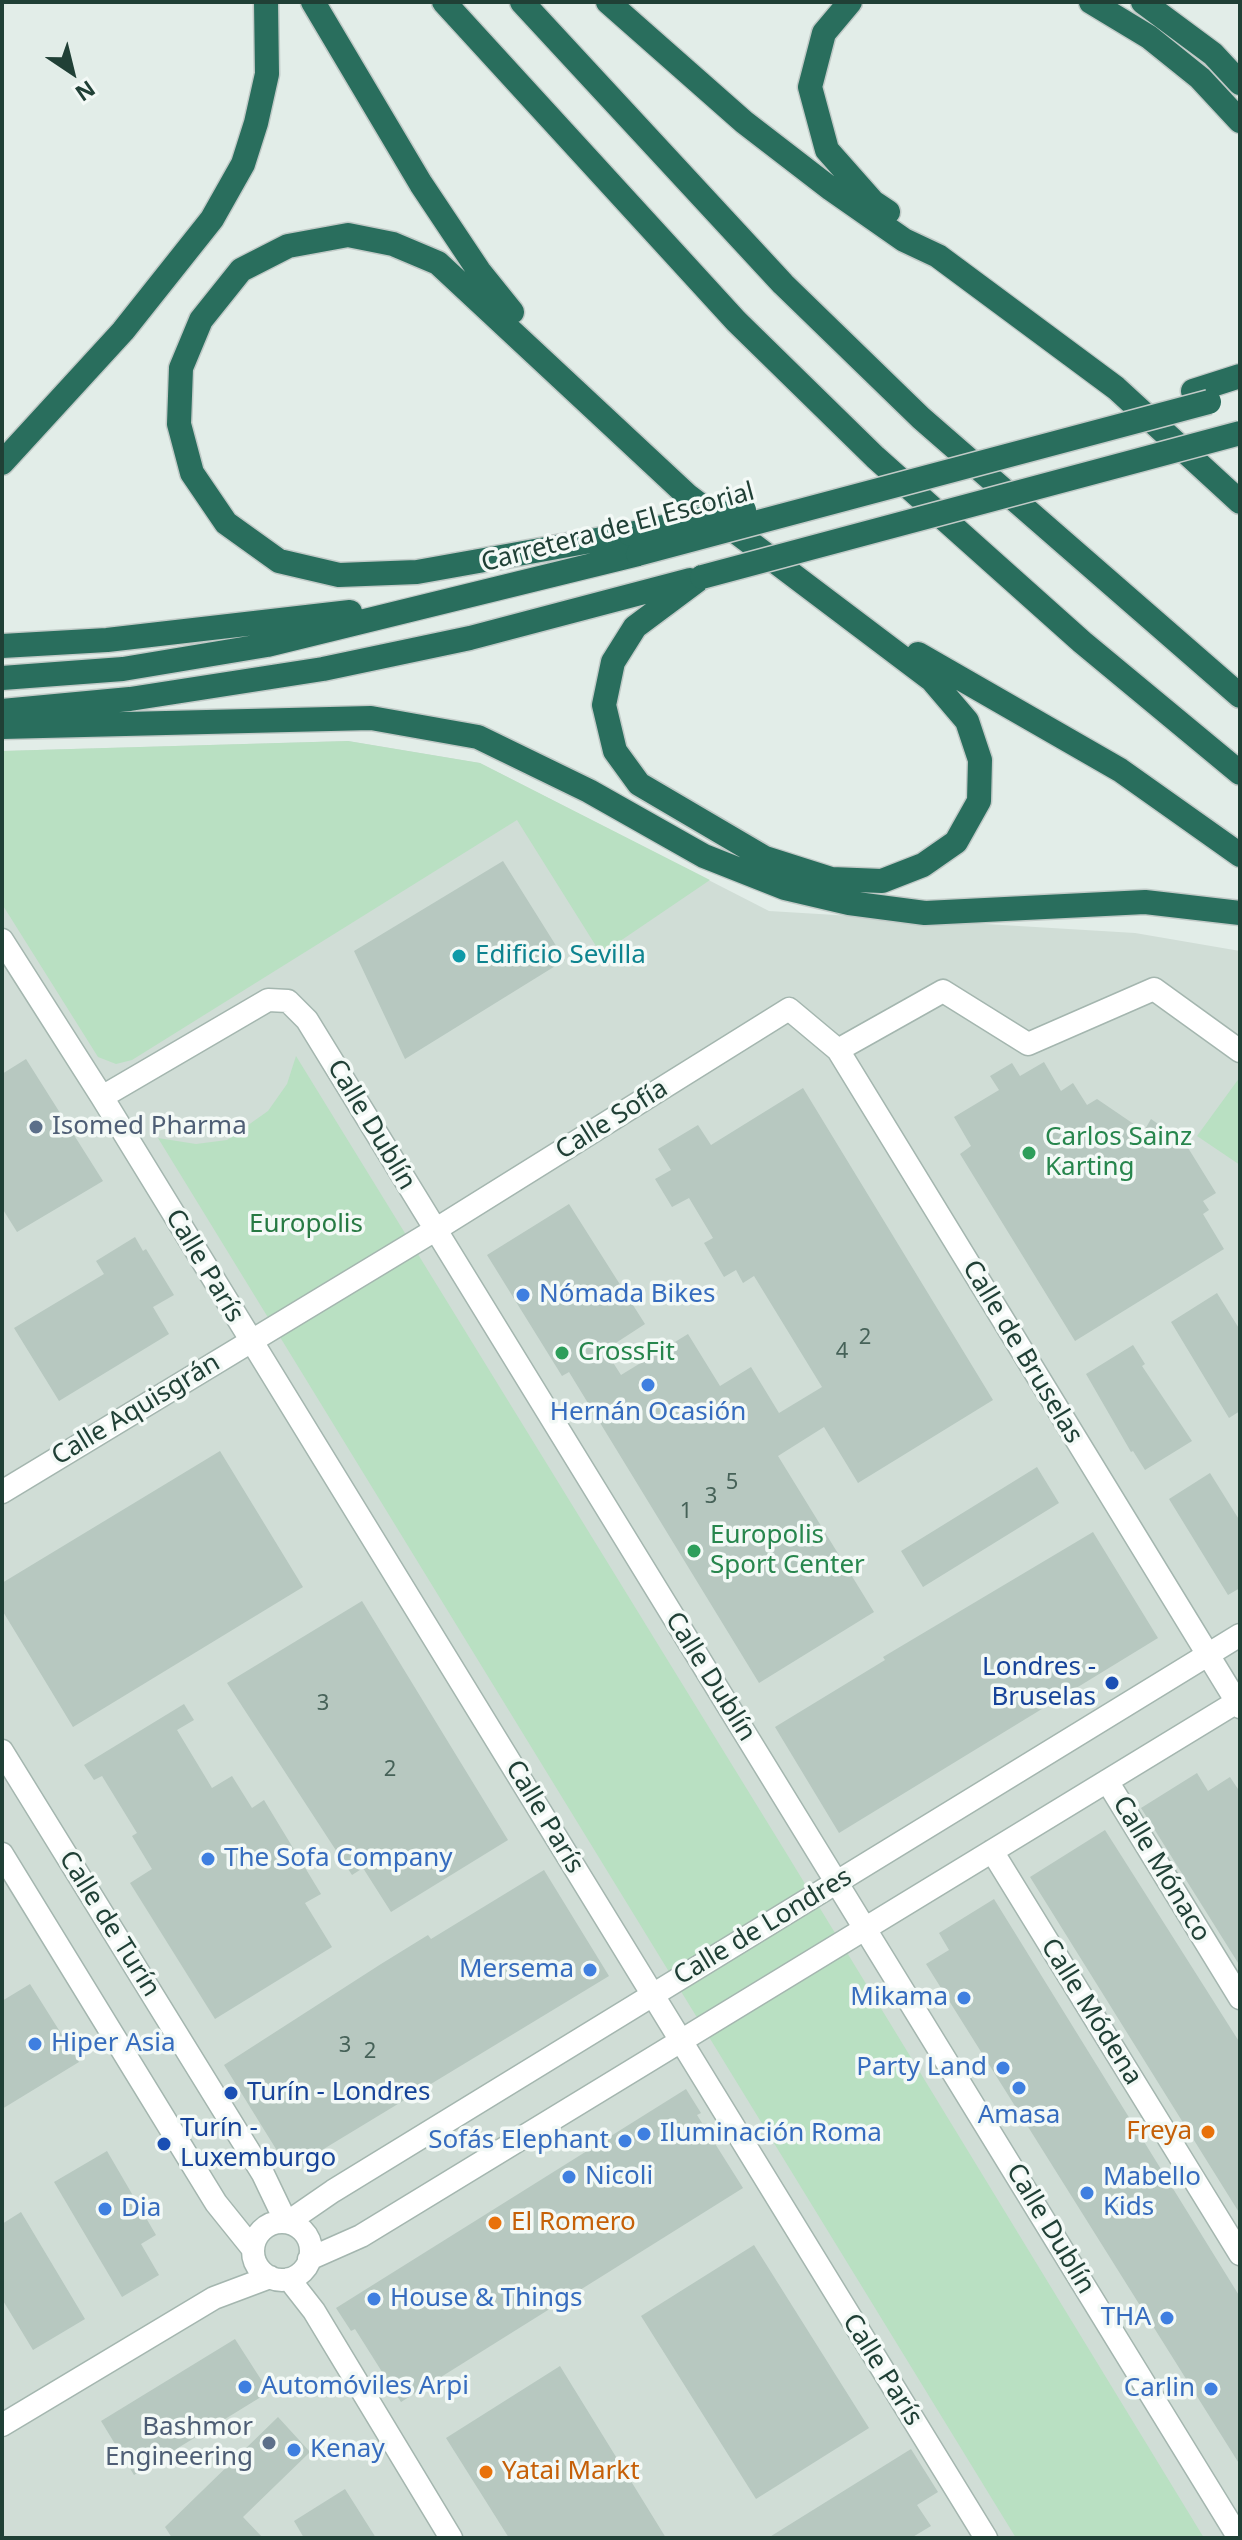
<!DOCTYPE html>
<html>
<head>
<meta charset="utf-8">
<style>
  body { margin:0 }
  #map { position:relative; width:1242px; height:2540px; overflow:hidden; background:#e2ede8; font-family:"Noto Sans",sans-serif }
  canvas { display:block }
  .frame { position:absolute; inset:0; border:4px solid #204036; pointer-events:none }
  .north { position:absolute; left:32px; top:32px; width:80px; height:80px; -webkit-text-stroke:6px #f3f9f6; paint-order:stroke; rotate:145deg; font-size:22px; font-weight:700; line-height:32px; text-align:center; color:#204036 }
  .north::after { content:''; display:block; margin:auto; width:28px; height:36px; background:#204036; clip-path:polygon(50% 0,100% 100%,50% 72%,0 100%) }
</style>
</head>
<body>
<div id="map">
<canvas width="1242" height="2540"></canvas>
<div class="frame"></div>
<div class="north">N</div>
</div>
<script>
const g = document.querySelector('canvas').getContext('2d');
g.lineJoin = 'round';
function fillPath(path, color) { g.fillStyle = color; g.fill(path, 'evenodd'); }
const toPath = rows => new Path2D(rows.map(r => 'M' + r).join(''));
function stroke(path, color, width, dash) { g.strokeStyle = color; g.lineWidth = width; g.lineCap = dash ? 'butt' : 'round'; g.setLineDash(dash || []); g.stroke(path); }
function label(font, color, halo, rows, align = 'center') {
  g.font = font + ' "Noto Sans",sans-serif'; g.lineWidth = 7; g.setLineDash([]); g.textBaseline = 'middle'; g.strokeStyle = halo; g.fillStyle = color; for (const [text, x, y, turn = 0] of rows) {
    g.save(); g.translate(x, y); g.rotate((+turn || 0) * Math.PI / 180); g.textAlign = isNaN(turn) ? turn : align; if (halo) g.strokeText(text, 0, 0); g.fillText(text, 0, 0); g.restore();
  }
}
fillPath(toPath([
  [348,741,480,763,769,911,1135,933,1240,951,1240,2538,2,2538,2,751]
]), '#d0ddd6');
fillPath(toPath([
  [348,741,480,763,710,880,601,954,517,820,132,1060,116,1064,98,1057,2,904,2,751],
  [296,1056,785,1851,1204,2538,1016,2538,158,1138,196,1144,227,1140,268,1111,287,1084],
  [1240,1077,1240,1165,1197,1136]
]), '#b9e0c2');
fillPath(toPath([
  [503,861,565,960,405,1059,354,951],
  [26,1059,103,1181,17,1232,2,1208,2,1074],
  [1044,1062,1061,1091,1073,1083,1087,1105,1097,1099,1144,1131,1151,1119,1185,1143,1216,1193,1203,1201,1209,1210,1203,1214,1224,1249,1075,1341,960,1154,971,1146,954,1117,999,1090,990,1076,1012,1063,1020,1076],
  [803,1088,993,1400,858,1483,824,1427,778,1456,874,1612,759,1683,569,1372,562,1376,487,1255,569,1204,645,1324,605,1350,621,1375,688,1334,720,1386,751,1367,779,1413,822,1387,754,1276,743,1283,736,1270,724,1277,704,1243,713,1238,689,1198,672,1207,655,1179,671,1170,658,1149,698,1125,711,1145],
  [135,1237,143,1251,146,1249,174,1295,153,1307,169,1334,59,1401,14,1328,104,1274,96,1261],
  [1217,1293,1240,1330,1240,1411,1229,1418,1171,1322],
  [1133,1345,1145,1364,1142,1366,1192,1441,1145,1470,1133,1451,1131,1452,1086,1374],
  [220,1451,303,1587,73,1727,2,1610,2,1583],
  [1037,1467,1059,1503,923,1587,901,1551],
  [1210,1473,1240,1521,1240,1588,1228,1595,1169,1499],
  [1093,1532,1158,1638,839,1833,775,1727,885,1660,883,1657],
  [362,1601,508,1840,391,1912,363,1868,352,1875,227,1683],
  [184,1704,194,1720,177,1730,212,1788,232,1776,252,1808,264,1800,321,1894,305,1903,332,1947,215,2019,130,1883,152,1869,132,1836,137,1833,102,1776,94,1780,84,1765],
  [1197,1773,1208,1791,1230,1777,1240,1792,1240,1966,1141,1808],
  [1105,1830,1240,2043,1240,2214,1030,1877],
  [544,1870,609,1976,289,2170,224,2065,381,1964,428,1935,431,1939],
  [994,1899,1240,2297,1240,2465,926,1964,949,1950,939,1933],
  [30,1984,79,2062,2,2109,2,2001],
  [686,2089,701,2113,697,2115,743,2188,401,2402,355,2329,351,2331,336,2308],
  [107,2151,156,2235,141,2244,159,2275,122,2297,54,2182],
  [21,2212,85,2319,33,2350,2,2299,2,2224],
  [754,2245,869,2428,756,2499,641,2316],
  [235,2339,269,2392,134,2475,101,2421],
  [560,2366,666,2538,509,2538,446,2438],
  [278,2417,310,2452,243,2517,263,2538,172,2538,165,2527],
  [911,2449,938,2492,917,2505,931,2526,911,2538,768,2538],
  [345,2489,376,2538,304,2538,294,2521]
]), '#b7c8c0');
const minor = toPath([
  [2,940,102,1097,986,2538],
  [838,1050,943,991,1028,1044,1154,989,1240,1051],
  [102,1097,268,1000,288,1001,307,1020,1239,2538],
  [2,1492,435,1230,789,1009,838,1050,1240,1707],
  [2,1751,263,2174,286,2222],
  [1107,1781,1240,1998],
  [992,1851,1240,2254],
  [2,1854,216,2203,253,2249],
  [288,2222,333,2191,1240,1635],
  '253 2251a29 29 0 1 1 58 0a29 29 0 1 1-58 0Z',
  [309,2259,361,2236,1240,1700],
  [289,2279,314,2311,451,2538],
  [2,2425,214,2298,270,2277]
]);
const highway = toPath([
  [313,2,421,184,479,271,512,312],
  [444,2,736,321,875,457,1082,642,1240,773],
  [522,2,783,284,921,418,1240,696],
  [608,2,744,122,831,189,904,240,938,256,1116,388,1240,502],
  [850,2,824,33,810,87,827,150,873,202,888,212],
  [1091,2,1149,37,1200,78,1240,121],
  [1143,2,1213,54,1240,83],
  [1193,391,1240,376],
  [2,463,123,331,212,219,243,164,256,123,267,74,266,2],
  [630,534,417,572,339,575,279,561,226,523,192,473,179,424,181,368,201,320,241,270,288,246,348,235,393,244,438,263,687,495,932,680,967,721,980,760,979,801,956,842,923,865,882,881,831,879,765,858,639,784,615,751,604,705,613,662,635,627,702,577],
  [2,646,107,640,350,612],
  [918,654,1120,770,1240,855],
  [2,678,123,669,267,645,638,554],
  [2,711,130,699,323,669,470,638,690,580],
  [2,727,371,718,478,737,589,791,704,856,785,888,849,903,925,913,1145,902,1240,913]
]);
stroke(minor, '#a4b6af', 25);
stroke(highway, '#c1cac7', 27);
stroke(minor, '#fff', 22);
stroke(highway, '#296e5d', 24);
const highwayBridge = toPath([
  [630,534,744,510],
  [638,554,1209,402],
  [702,577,1240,433]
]);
stroke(highwayBridge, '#c1cac7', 27, []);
stroke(highwayBridge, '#296e5d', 24);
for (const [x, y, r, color] of [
  [459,956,8,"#0f9aa8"],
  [36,1127,8,"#5c6f8a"],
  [1029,1153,8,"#2e9e5b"],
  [523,1295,8,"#3f7fe0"],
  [562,1353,8,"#2e9e5b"],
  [648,1385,8,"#3f7fe0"],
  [694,1551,8,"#2e9e5b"],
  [1112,1683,8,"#1a4fb4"],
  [208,1859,8,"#3f7fe0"],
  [590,1970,8,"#3f7fe0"],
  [964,1998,8,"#3f7fe0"],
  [35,2044,8,"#3f7fe0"],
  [1003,2068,8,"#3f7fe0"],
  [1019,2088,8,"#3f7fe0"],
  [231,2093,8,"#1a4fb4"],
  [1208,2132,8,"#e8710a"],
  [644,2134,8,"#3f7fe0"],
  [625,2141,8,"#3f7fe0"],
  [164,2144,8,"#1a4fb4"],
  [569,2177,8,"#3f7fe0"],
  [1087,2193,8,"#3f7fe0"],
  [105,2209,8,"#3f7fe0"],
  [495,2223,8,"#e8710a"],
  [374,2299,8,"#3f7fe0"],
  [1167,2318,8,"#3f7fe0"],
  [245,2387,8,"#3f7fe0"],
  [1211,2389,8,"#3f7fe0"],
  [269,2443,8,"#5c6f8a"],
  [294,2450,8,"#3f7fe0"],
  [486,2472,8,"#e8710a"]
]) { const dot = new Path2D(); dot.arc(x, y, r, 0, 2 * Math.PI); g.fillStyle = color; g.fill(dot); stroke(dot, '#f3f9f6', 3); }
label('22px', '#466258', null, [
  ["2",865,1338],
  ["4",842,1352],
  ["5",732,1483],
  ["3",711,1497],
  ["1",686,1512],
  ["3",323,1704],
  ["2",390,1770],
  ["3",345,2046],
  ["2",370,2052]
]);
label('26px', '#204036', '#f3f9f6', [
  ["Carretera de El Escorial",618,528,-15],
  ["Calle Sofía",612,1120,-32],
  ["Calle Dublín",371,1125,59],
  ["Calle París",204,1266,59],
  ["Calle de Bruselas",1022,1352,59],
  ["Calle Aquisgrán",136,1410,-31],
  ["Calle Dublín",710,1677,58],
  ["Calle París",544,1817,59],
  ["Calle Mónaco",1161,1869,59],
  ["Calle de Turín",109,1924,58],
  ["Calle de Londres",763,1927,-31],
  ["Calle Módena",1091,2012,58],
  ["Calle Dublín",1050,2229,59],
  ["Calle París",882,2370,58]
]);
label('26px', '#0d838f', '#f3f9f6', [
  ["Edificio Sevilla",475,956]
], 'left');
label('26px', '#4e5e75', '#f3f9f6', [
  ["Isomed Pharma",52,1127],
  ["Bashmor",253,2428,"right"],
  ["Engineering",253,2458,"right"]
], 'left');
label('26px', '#27864d', '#f3f9f6', [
  ["Carlos Sainz",1045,1138],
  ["Karting",1045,1168],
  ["CrossFit",578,1353],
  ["Europolis",710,1536],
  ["Sport Center",710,1566]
], 'left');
label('26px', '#277a43', '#f3f9f6', [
  ["Europolis",306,1225]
]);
label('26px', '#366cbe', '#f3f9f6', [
  ["Nómada Bikes",539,1295],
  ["Hernán Ocasión",648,1413,"center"],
  ["The Sofa Company",224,1859],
  ["Mersema",574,1970,"right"],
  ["Mikama",948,1998,"right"],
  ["Hiper Asia",51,2044],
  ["Party Land",987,2068,"right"],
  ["Amasa",1019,2116,"center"],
  ["Iluminación Roma",660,2134],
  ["Sofás Elephant",609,2141,"right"],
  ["Nicoli",585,2177],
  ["Mabello",1103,2178],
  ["Kids",1103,2208],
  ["Dia",121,2209],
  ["House & Things",390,2299],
  ["THA",1151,2318,"right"],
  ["Automóviles Arpi",261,2387],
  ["Carlin",1195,2389,"right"],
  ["Kenay",310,2450]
], 'left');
label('26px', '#164399', '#f3f9f6', [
  ["Londres -",1096,1668,"right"],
  ["Bruselas",1096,1698,"right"],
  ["Turín - Londres",247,2093],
  ["Turín -",180,2129],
  ["Luxemburgo",180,2159]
], 'left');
label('26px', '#c56008', '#f3f9f6', [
  ["Freya",1192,2132,"right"],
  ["El Romero",511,2223],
  ["Yatai Markt",502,2472]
], 'left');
</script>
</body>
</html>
